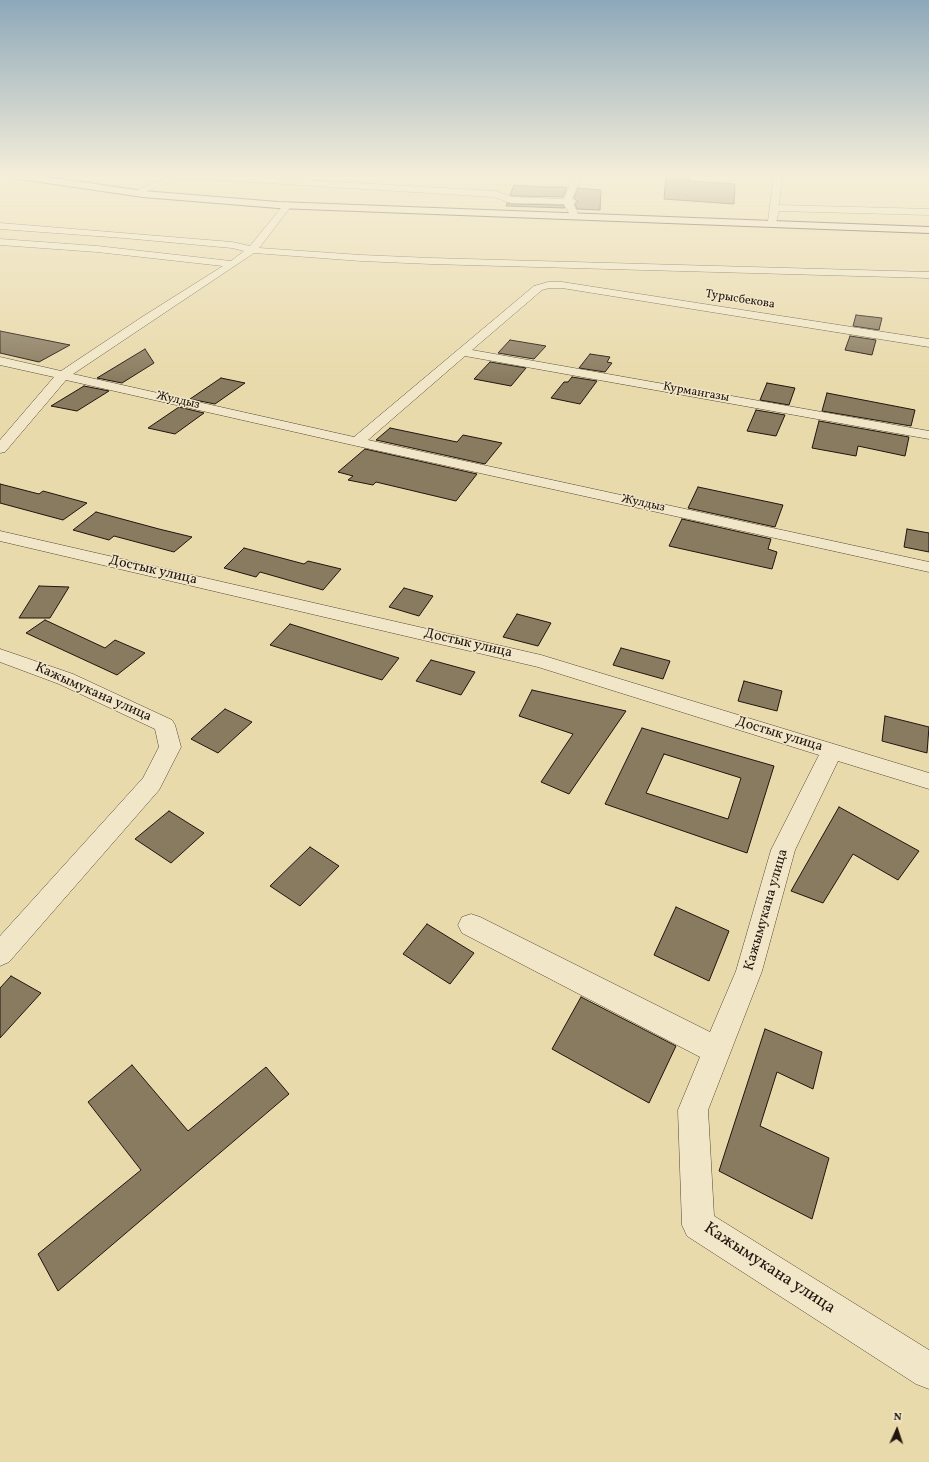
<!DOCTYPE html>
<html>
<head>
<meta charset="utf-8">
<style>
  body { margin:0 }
  #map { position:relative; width:929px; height:1462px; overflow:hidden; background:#e9daab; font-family:Vollkorn,serif }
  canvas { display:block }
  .north { position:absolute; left:877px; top:1410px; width:40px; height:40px; -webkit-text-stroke:3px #f1e7c8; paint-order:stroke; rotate:3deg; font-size:11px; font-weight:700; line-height:16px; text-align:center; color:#21140f }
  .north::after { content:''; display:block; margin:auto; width:14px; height:18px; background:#21140f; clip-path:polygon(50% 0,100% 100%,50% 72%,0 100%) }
</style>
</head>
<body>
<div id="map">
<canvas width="929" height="1462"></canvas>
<div class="north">N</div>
</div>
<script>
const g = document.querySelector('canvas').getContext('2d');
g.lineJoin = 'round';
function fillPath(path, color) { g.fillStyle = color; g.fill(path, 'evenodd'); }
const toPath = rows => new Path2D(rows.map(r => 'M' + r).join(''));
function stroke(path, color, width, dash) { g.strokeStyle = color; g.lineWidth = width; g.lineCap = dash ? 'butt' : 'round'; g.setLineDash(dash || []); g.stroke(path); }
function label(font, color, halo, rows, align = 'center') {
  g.font = font + ' Vollkorn,serif'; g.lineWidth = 3; g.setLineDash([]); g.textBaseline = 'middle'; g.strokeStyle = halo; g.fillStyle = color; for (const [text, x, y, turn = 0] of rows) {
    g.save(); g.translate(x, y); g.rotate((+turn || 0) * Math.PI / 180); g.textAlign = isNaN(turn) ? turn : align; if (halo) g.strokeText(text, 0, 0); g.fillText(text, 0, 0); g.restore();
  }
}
const building = toPath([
  [666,175,689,175,689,181,735,184,734,204,664,199,666,175],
  [514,185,541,187,567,187,563,197,512,196,510,195,514,185],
  [578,188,601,190,600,210,577,209,575,204,578,202,574,198,578,188],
  [507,203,511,204,563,205,565,208,506,206,507,203],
  [856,315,882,318,879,330,853,326,856,315],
  [0,331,70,345,39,362,0,353,0,331],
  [850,336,876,340,872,355,845,350,850,336],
  [510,340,546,346,534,359,498,353,510,340],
  [145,349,154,363,122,383,97,378,145,349],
  [590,354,610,357,607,362,612,363,605,372,579,368,590,354],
  [490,362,526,368,511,386,474,379,490,362],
  [572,377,597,381,580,404,551,398,564,382,568,382,572,377],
  [221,378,245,383,215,404,190,399,221,378],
  [767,383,795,388,789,405,760,400,767,383],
  [84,386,109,391,77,411,51,406,84,386],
  [827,393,915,410,911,426,822,411,827,393],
  [179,407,204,413,175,434,148,428,179,407],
  [756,410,785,415,776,436,747,431,756,410],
  [819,421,909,437,905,456,858,446,856,456,812,448,819,421],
  [390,428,457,442,463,435,502,443,485,464,376,440,390,428],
  [365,449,477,474,456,501,376,482,373,485,348,480,353,476,338,472,365,449],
  [0,484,39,494,43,491,87,503,63,520,0,503,0,484],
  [698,487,783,505,775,527,688,508,698,487],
  [96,512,159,529,192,537,174,552,114,536,109,540,73,530,96,512],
  [682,519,771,539,768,549,777,552,772,569,669,546,682,519],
  [907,529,929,533,929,552,904,547,907,529],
  [244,548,304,564,308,561,341,569,323,590,260,572,256,577,224,568,244,548],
  [39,586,69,587,50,618,19,618,39,586],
  [404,588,433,596,419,616,389,607,404,588],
  [517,614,551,623,538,646,503,637,517,614],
  [45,620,105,648,115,640,145,653,117,675,26,633,45,620],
  [290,624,399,658,382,680,270,645,290,624],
  [621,648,670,661,663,679,613,665,621,648],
  [431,660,475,672,461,695,416,681,431,660],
  [744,681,782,691,777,711,738,701,744,681],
  [532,690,626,711,569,794,541,782,573,734,519,716,532,690],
  [225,709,252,722,218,753,191,739,225,709],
  [885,716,929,727,927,753,882,741,885,716],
  [642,728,774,766,747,853,605,804,642,728],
  [664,754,741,778,728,819,646,793,664,754],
  [839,807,919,851,898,880,853,854,823,903,791,891,839,807],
  [169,811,204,833,171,863,135,839,169,811],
  [310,847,339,866,300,906,270,886,310,847],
  [676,907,729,931,709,981,654,955,676,907],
  [427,924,474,953,450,984,403,954,427,924],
  [11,976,41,993,0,1038,0,988,11,976],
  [581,997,676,1046,649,1103,552,1049,581,997],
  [765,1029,822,1052,813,1089,777,1072,760,1126,829,1158,812,1219,719,1171,765,1029],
  [132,1065,188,1131,266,1067,289,1094,58,1291,38,1254,141,1170,88,1102,132,1065]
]);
fillPath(building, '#897b60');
stroke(building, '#21140f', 1);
const minor = toPath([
  [171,175,218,175,495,191,512,197,564,199,574,175,582,175,572,199,576,202,573,204,578,213,573,216,570,215,564,204,511,203,494,197,202,179,175,179,138,195,132,195,131,193,171,175],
  [774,175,782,175,779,205,929,209,929,215,779,211,776,223,770,223,768,221,774,175],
  [288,202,292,205,259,248,361,255,431,258,929,272,929,278,431,264,361,261,254,253,73,374,354,437,534,286,548,282,562,282,929,339,929,347,562,288,549,288,542,290,472,350,929,431,929,439,465,356,368,440,929,562,929,572,357,446,66,380,5,452,0,453,0,440,54,377,0,365,0,357,61,371,142,317,223,266,97,252,0,245,0,239,97,246,231,261,244,251,232,248,124,238,0,229,0,223,232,242,250,246,285,203,288,202],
  [0,531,541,655,929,773,929,789,838,761,795,850,762,971,708,1110,714,1216,929,1350,929,1389,916,1384,687,1236,682,1225,678,1110,700,1057,462,933,458,925,462,917,471,914,480,917,710,1032,736,971,771,850,819,755,538,667,0,541,0,531],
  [0,649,73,674,172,720,175,725,181,747,159,790,9,962,0,966,0,936,143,778,159,747,155,729,59,684,0,662,0,649]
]);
const secondary = toPath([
  [9,175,34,175,143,191,278,202,929,227,929,233,278,208,143,197,13,178,9,175]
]);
stroke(minor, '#534636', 1);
stroke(secondary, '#21140f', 2);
fillPath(minor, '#f1e7c8');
fillPath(secondary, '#f1e7c8');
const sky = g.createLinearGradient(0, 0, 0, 380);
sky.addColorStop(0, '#8da8ba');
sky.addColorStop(0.46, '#f5eed9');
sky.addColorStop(1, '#f5eed900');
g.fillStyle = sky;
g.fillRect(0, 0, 929, 380);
label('12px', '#21140f', '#f1e7c8', [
  ["Турысбекова",740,300,9],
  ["Курмангазы",696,393,10],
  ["Жулдыз",178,401,13],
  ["Жулдыз",643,504,12]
]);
label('14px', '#21140f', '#f1e7c8', [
  ["Достык улица",153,571,13],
  ["Достык улица",468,644,13],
  ["Кажымукана улица",93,693,24],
  ["Достык улица",779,735,17],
  ["Кажымукана улица",767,910,-74]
]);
label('17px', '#21140f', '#f1e7c8', [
  ["Кажымукана улица",769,1269,33]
]);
</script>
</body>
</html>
